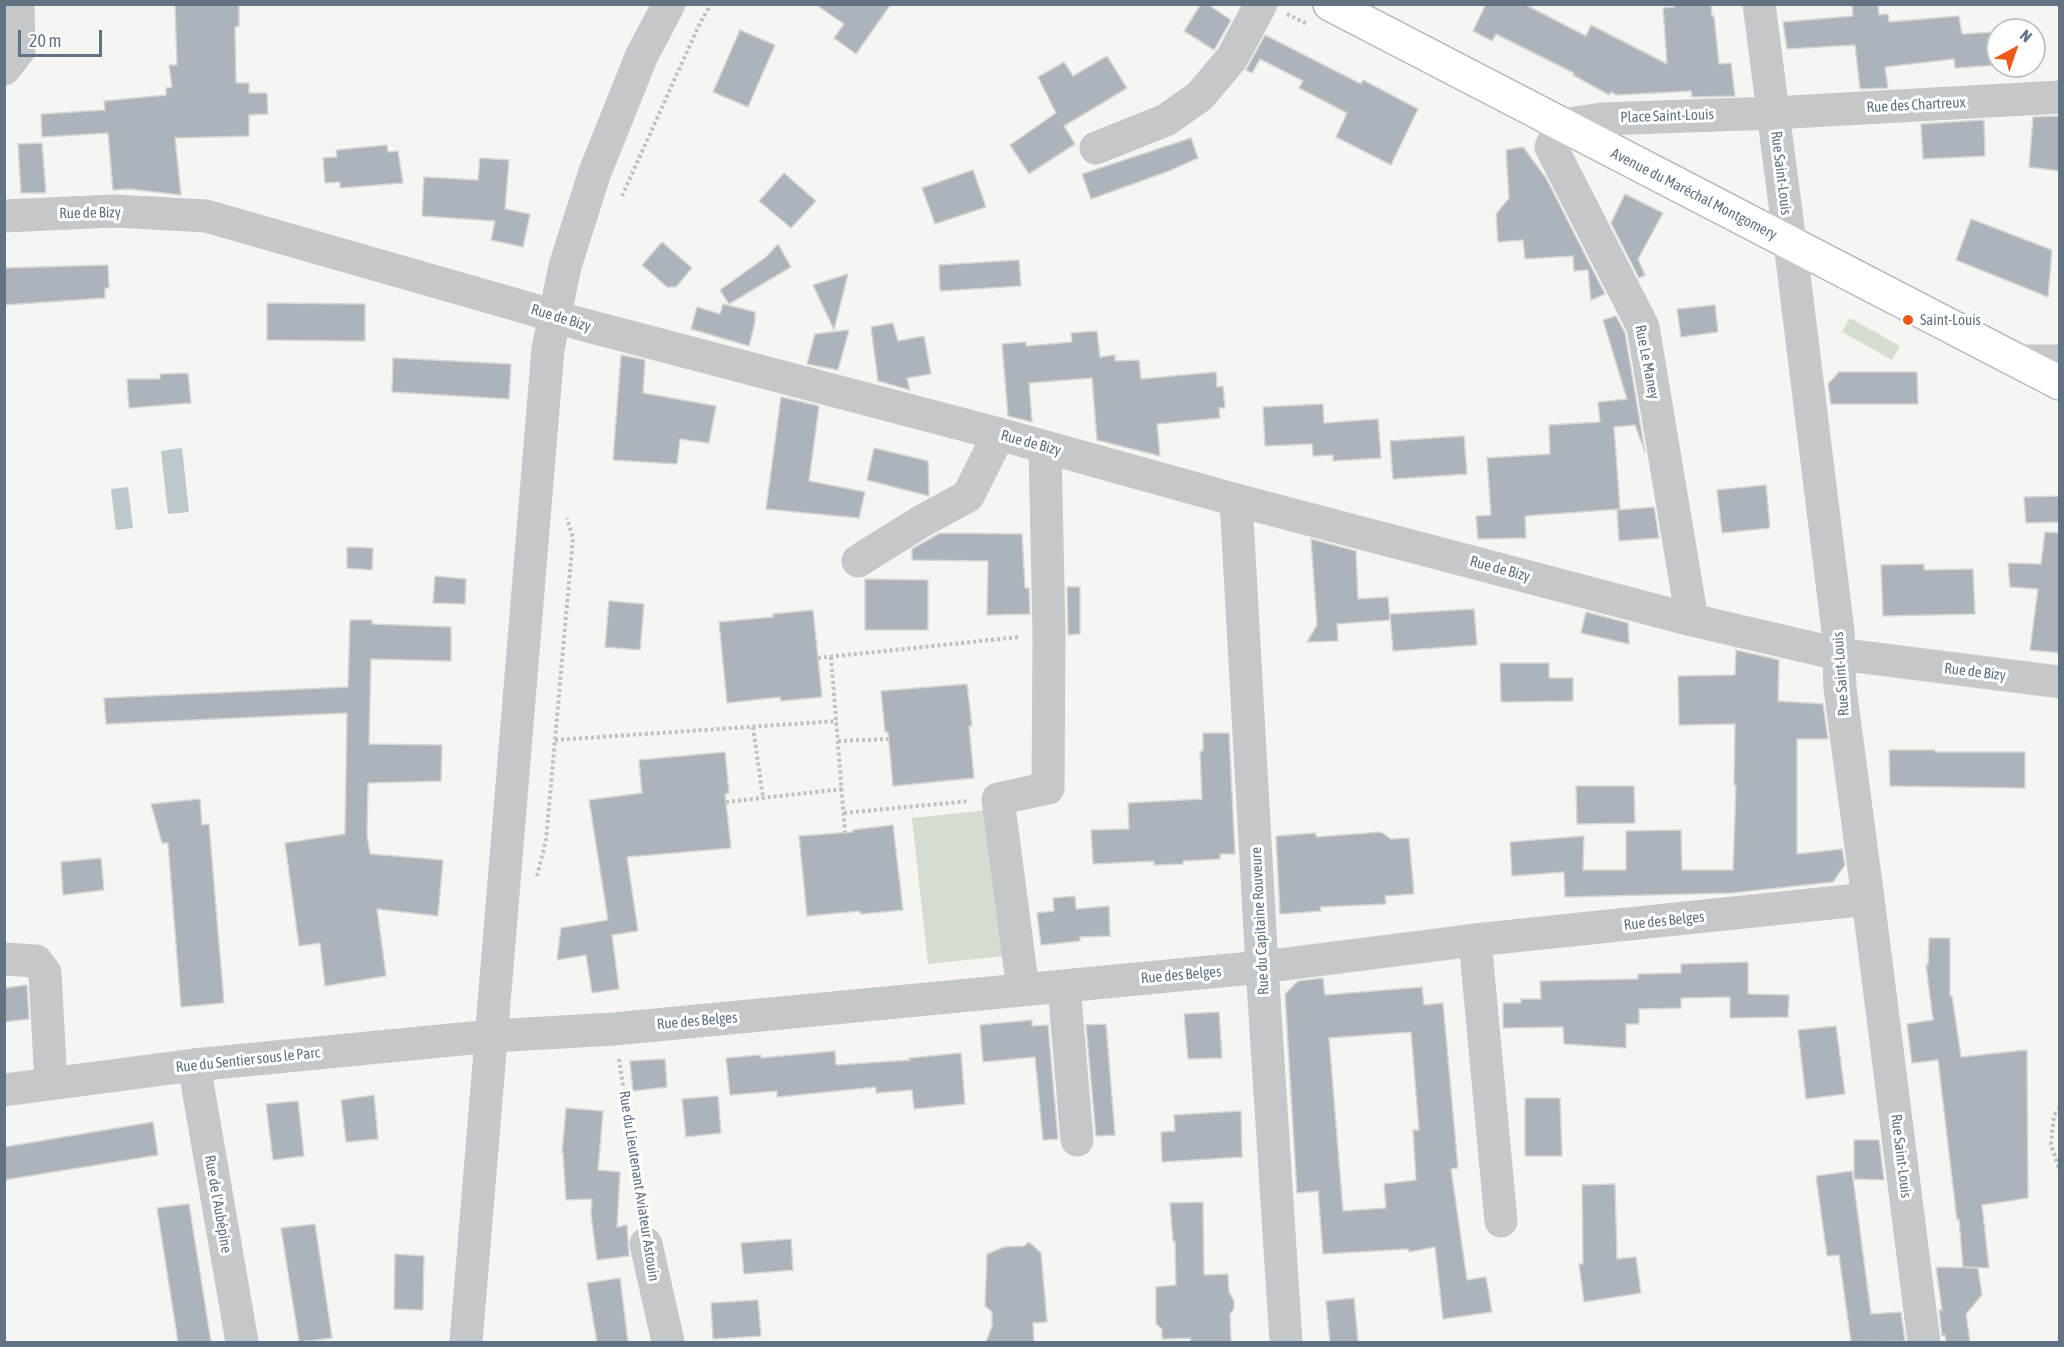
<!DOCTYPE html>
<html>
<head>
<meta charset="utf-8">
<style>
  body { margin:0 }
  #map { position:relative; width:2064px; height:1347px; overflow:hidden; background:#f5f5f1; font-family:"Asap Condensed",sans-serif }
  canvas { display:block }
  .frame { position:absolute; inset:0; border:6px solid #627384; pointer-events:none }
  .north { position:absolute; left:1986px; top:18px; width:60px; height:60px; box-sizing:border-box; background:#fff; border:2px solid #c0c7ce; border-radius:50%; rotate:40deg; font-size:16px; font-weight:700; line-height:24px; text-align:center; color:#627384 }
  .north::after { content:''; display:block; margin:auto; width:21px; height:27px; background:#ee5918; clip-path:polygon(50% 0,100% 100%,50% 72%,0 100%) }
  .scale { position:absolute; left:18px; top:30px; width:84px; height:27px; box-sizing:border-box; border:3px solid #627384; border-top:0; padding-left:8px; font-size:18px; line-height:21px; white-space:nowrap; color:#627384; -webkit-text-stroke:4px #fff; paint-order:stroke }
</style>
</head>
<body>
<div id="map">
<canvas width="2064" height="1347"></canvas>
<div class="frame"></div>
<div class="north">N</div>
<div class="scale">20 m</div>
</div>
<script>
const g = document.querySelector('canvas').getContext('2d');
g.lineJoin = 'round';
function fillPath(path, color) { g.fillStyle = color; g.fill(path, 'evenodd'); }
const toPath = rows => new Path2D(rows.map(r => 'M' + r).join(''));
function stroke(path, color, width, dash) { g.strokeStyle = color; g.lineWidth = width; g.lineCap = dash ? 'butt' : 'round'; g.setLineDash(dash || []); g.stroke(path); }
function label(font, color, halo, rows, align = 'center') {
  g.font = font + ' "Asap Condensed",sans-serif'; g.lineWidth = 6; g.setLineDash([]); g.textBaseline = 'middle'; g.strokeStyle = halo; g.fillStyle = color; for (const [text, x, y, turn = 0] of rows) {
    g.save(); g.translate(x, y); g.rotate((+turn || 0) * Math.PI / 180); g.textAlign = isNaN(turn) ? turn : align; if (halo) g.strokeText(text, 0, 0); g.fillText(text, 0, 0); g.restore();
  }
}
fillPath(toPath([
  [1850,318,1900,346,1892,360,1842,332],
  [989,810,1005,956,928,964,912,818]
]), '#d5ddd2');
fillPath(toPath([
  [182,448,189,512,168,514,161,451],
  [128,487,133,528,116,530,111,489]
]), '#bdc8cd');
const building = toPath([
  [175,4,239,4,239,26,235,27,236,83,249,83,249,93,267,93,268,114,249,115,249,136,175,138,181,195,129,189,113,190,108,133,42,137,41,114,105,110,104,101,166,95,166,88,172,87,169,65,177,65,175,4],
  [815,4,891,4,856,54,834,38,844,24,815,4],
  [1201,4,1207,4,1231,20,1214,50,1184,31,1201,4],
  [1486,4,1524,4,1586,36,1591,25,1667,64,1663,8,1674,7,1674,4,1711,4,1712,16,1714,16,1719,64,1731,63,1735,96,1692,97,1691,91,1617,95,1611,92,1609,95,1573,75,1574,73,1496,34,1492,41,1473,31,1486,4],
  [1852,4,1878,4,1879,15,1888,14,1889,22,1959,16,1962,34,1998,32,1998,65,1955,68,1954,59,1885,67,1888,88,1860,89,1855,45,1787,49,1783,22,1853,16,1852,4],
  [740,30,775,45,748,107,713,92,740,30],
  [1265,35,1361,84,1363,80,1418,109,1391,165,1336,137,1347,113,1299,88,1303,81,1260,59,1252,73,1246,70,1265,35],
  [1107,56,1127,88,1064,126,1075,144,1029,174,1010,145,1056,113,1038,77,1064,62,1073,76,1107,56],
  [2060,116,2060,171,2029,167,2033,117,2060,116],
  [1984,120,1985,156,1923,159,1921,124,1984,120],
  [1191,138,1198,158,1169,171,1091,199,1082,174,1191,138],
  [42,143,46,193,21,193,18,144,42,143],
  [387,145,388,152,398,151,403,183,340,188,340,182,325,183,323,158,337,157,336,150,387,145],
  [1523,147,1546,178,1605,294,1591,300,1588,270,1574,271,1573,256,1525,259,1523,240,1498,242,1496,214,1509,198,1506,150,1523,147],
  [480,158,509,160,505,209,530,214,523,247,491,240,495,221,422,216,424,177,478,180,480,158],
  [973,170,986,207,935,224,922,188,973,170],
  [784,173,816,201,791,228,759,201,784,173],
  [1625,194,1663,213,1638,259,1645,275,1639,278,1611,223,1625,194],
  [1971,219,2052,250,2048,297,1956,260,1971,219],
  [662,242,692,268,676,287,667,287,642,265,662,242],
  [778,244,791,267,729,304,720,290,766,257,778,244],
  [1019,260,1021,286,940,291,939,265,1019,260],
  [108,265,109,288,105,288,105,298,4,305,4,268,108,265],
  [848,274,834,330,813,285,848,274],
  [267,303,365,304,365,341,267,340,267,303],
  [723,304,755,312,755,322,749,346,691,329,697,307,720,314,723,304],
  [1715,305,1718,332,1681,337,1677,309,1715,305],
  [1616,316,1625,333,1645,452,1635,425,1614,427,1620,509,1525,516,1526,538,1478,539,1476,516,1491,515,1487,458,1550,454,1549,425,1600,422,1598,402,1627,399,1603,320,1616,316],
  [893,323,898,341,924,336,931,374,907,378,910,390,878,381,871,327,893,323],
  [849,330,838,370,807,364,815,334,849,330],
  [1097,331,1100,357,1115,355,1115,361,1139,360,1141,379,1216,372,1217,387,1223,386,1225,408,1219,408,1220,418,1157,424,1160,456,1097,440,1092,378,1029,383,1032,422,1008,416,1002,344,1026,342,1026,346,1072,342,1071,333,1097,331],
  [621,355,645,360,643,393,716,406,709,443,680,439,677,464,613,460,621,355],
  [393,358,511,364,509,399,392,392,393,358],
  [1839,372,1917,372,1918,404,1831,404,1828,384,1839,372],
  [188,373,191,403,129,408,127,379,160,379,160,374,188,373],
  [781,397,819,406,809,481,865,492,859,518,766,509,781,397],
  [1323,404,1324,423,1378,419,1381,458,1333,461,1333,455,1313,456,1312,444,1265,446,1263,407,1323,404],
  [1464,436,1467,474,1393,479,1390,441,1464,436],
  [874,448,928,461,929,496,867,480,874,448],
  [1766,485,1770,528,1722,533,1717,490,1766,485],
  [2060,496,2060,522,2026,523,2024,497,2060,496],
  [1654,507,1659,538,1619,541,1617,510,1654,507],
  [2045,532,2060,533,2060,653,2030,650,2038,589,2010,587,2008,563,2041,564,2045,532],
  [940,533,1022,534,1025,588,1029,588,1030,614,987,615,988,561,912,560,912,549,940,533],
  [1311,539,1356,551,1358,599,1388,597,1390,620,1337,624,1338,641,1307,642,1317,625,1311,539],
  [347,547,373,548,372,570,347,568,347,547],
  [1924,564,1924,570,1973,569,1975,614,1883,616,1881,565,1924,564],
  [435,576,466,579,465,604,433,603,435,576],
  [865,579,928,580,928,630,865,630,865,579],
  [1067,587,1080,587,1080,634,1068,635,1067,587],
  [609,601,644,604,640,650,605,647,609,601],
  [1474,609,1477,645,1393,651,1390,614,1474,609],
  [813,610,822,697,781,701,780,697,727,703,719,622,773,617,773,614,813,610],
  [1586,612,1628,623,1629,644,1581,633,1586,612],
  [350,620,372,620,372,624,451,627,451,661,371,659,369,744,442,745,441,781,368,783,367,835,370,854,443,860,438,916,377,909,386,976,325,986,320,943,299,946,285,843,345,834,347,713,106,724,104,698,348,687,350,620],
  [1736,650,1779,660,1778,701,1823,704,1828,739,1797,739,1797,854,1842,849,1845,865,1833,882,1731,893,1565,897,1564,872,1512,876,1510,842,1584,836,1583,870,1626,870,1626,831,1681,830,1682,870,1733,870,1736,785,1734,785,1735,724,1679,725,1678,676,1735,675,1736,650],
  [1500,663,1549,663,1549,678,1573,678,1573,701,1501,702,1500,663],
  [967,684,972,726,969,726,974,778,893,786,888,732,885,732,881,691,967,684],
  [1203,733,1229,733,1235,854,1220,854,1220,859,1183,861,1183,864,1154,865,1154,861,1093,864,1091,830,1129,829,1128,803,1202,799,1200,751,1203,751,1203,733],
  [1889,750,1935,750,1935,752,2025,752,2025,788,1890,786,1889,750],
  [725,752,729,793,725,794,731,848,627,857,638,931,612,935,619,989,592,993,586,955,557,960,561,928,608,920,589,800,642,793,639,760,725,752],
  [1576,786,1634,786,1635,823,1577,824,1576,786],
  [200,799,202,825,209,824,224,1003,181,1007,168,843,162,843,151,804,200,799],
  [893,825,903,910,861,914,860,911,807,916,799,836,853,832,853,830,893,825],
  [1381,832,1391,839,1409,838,1414,894,1385,896,1386,904,1320,907,1321,911,1280,914,1276,836,1316,833,1316,837,1381,832],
  [101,858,104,890,63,895,61,862,101,858],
  [1075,896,1076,909,1109,906,1110,936,1080,937,1080,941,1041,945,1037,913,1054,911,1053,898,1075,896],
  [1929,938,1950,938,1950,996,1952,996,1961,1057,2027,1050,2028,1198,1982,1205,1989,1268,1963,1267,1959,1219,1957,1220,1938,1060,1912,1063,1907,1024,1933,1020,1926,965,1928,965,1929,938],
  [1748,962,1748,994,1789,995,1788,1017,1730,1018,1730,997,1681,998,1681,1008,1639,1009,1639,1024,1626,1024,1626,1048,1564,1044,1563,1027,1503,1028,1503,1003,1521,1003,1521,999,1541,999,1540,981,1638,979,1638,974,1681,973,1681,964,1748,962],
  [1323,978,1325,995,1422,987,1424,1005,1443,1003,1458,1168,1451,1169,1467,1280,1486,1277,1492,1312,1443,1319,1435,1247,1409,1252,1408,1249,1323,1254,1318,1191,1297,1193,1285,994,1298,981,1323,978],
  [1411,1032,1419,1130,1413,1130,1416,1180,1384,1184,1386,1208,1343,1211,1329,1038,1411,1032],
  [27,985,29,1019,4,1022,4,988,27,985],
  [1219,1012,1222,1058,1188,1059,1184,1014,1219,1012],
  [1032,1020,1032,1026,1048,1025,1058,1139,1043,1140,1035,1057,983,1062,980,1025,1032,1020],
  [1106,1024,1115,1135,1096,1136,1086,1025,1106,1024],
  [1836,1026,1845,1094,1806,1099,1798,1030,1836,1026],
  [835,1051,836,1065,910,1060,909,1058,961,1053,965,1104,914,1109,912,1090,876,1093,876,1087,777,1097,777,1091,730,1095,726,1058,761,1055,761,1058,835,1051],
  [665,1059,667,1087,633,1091,630,1061,665,1059],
  [374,1095,378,1139,346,1142,341,1100,374,1095],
  [718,1096,721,1133,686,1137,682,1099,718,1096],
  [1525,1098,1560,1098,1562,1156,1525,1156,1525,1098],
  [298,1101,304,1156,273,1160,266,1104,298,1101],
  [566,1108,603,1111,598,1170,620,1172,617,1227,627,1225,629,1256,597,1260,591,1214,592,1199,566,1200,563,1153,562,1153,566,1108],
  [1241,1111,1242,1157,1162,1162,1161,1132,1175,1131,1174,1115,1241,1111],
  [153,1122,158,1155,4,1180,4,1147,153,1122],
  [1854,1140,1879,1140,1884,1180,1854,1179,1854,1140],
  [1852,1171,1871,1314,1901,1312,1905,1341,1851,1342,1839,1255,1827,1256,1816,1176,1852,1171],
  [1615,1184,1617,1259,1636,1257,1641,1293,1584,1302,1579,1264,1583,1264,1582,1185,1615,1184],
  [1203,1202,1204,1275,1228,1274,1229,1292,1234,1301,1234,1309,1230,1314,1231,1342,1191,1342,1190,1338,1162,1339,1162,1329,1156,1324,1156,1287,1176,1285,1175,1241,1173,1241,1170,1203,1203,1202],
  [189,1204,211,1342,178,1342,157,1208,189,1204],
  [315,1224,332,1338,299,1342,281,1228,315,1224],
  [791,1239,793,1270,744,1274,741,1243,791,1239],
  [1029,1242,1041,1253,1047,1322,1033,1323,1034,1342,986,1342,992,1326,992,1312,985,1306,987,1254,1004,1247,1024,1246,1029,1242],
  [395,1254,424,1256,423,1310,394,1309,395,1254],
  [1936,1267,1978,1268,1982,1295,1966,1314,1970,1342,1946,1342,1945,1335,1942,1336,1939,1310,1942,1310,1936,1267],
  [620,1278,628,1342,597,1342,587,1283,620,1278],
  [1354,1298,1358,1342,1330,1342,1326,1301,1354,1298],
  [758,1300,761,1336,713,1339,711,1303,758,1300]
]);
fillPath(building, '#acb3ba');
stroke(building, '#d6d6d4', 1.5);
const major = toPath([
  [1330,4,2060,383]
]);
stroke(major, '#b5b9bd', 36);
stroke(toPath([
  [1287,14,1307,24],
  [622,196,700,23,711,4],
  [831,657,845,832],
  [818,658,1019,637],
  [753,727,763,798],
  [555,740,837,721],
  [838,741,888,739],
  [726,802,842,789],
  [844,813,969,801],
  [537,876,546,840,573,538,567,518],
  [619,1059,642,1215],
  [2060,1108,2054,1115,2051,1144,2060,1172]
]), '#bec0c2', 4, [3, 3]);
stroke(toPath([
  [1759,4,1790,243,1838,631,1840,688,1868,899,1924,1342],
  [4,69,19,50,18,4],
  [1096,148,1166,120,1200,96,1232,58,1261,4],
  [4,216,115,211,206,216,517,305,577,323,999,434,1236,500,1692,620,1838,654,2060,682],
  [2018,361,2060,361],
  [1236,500,1262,967,1286,1342],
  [858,561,922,521,968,496,999,434],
  [1692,620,1643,327,1551,147,1561,125,1602,119,1773,113,2060,97],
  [1475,940,1501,1221],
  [4,959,36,961,45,973,51,1084],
  [1064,986,1077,1140],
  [1023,990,998,799,1048,788,1049,634,1045,447],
  [194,1065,242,1342],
  [4,1090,194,1065,492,1036,614,1029,1262,967,1475,940,1868,899],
  [646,1244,668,1342],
  [466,1342,548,349,565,266,595,172,642,55,669,4]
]), '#c4c8cb', 33);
stroke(major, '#fff', 33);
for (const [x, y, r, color] of [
  [1908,320,6,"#ee5918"]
]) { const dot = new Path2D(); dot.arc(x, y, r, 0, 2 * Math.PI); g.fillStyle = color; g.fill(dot); stroke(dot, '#fff', 2); }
label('15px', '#627384', '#fff', [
  ["Rue des Chartreux",1916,105,-3],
  ["Place Saint-Louis",1667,116,-2],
  ["Rue Saint-Louis",1781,173,83],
  ["Avenue du Maréchal Montgomery",1694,194,27],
  ["Rue de Bizy",90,213,-1],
  ["Rue de Bizy",561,318,17],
  ["Rue Le Maney",1647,362,79],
  ["Rue de Bizy",1031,443,15],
  ["Rue de Bizy",1500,569,15],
  ["Rue de Bizy",1975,672,7],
  ["Rue Saint-Louis",1841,674,-94],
  ["Rue du Capitaine Rouveure",1260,921,-93],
  ["Rue des Belges",1664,921,-6],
  ["Rue des Belges",1181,975,-5],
  ["Rue des Belges",697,1021,-5],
  ["Rue du Sentier sous le Parc",248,1060,-6],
  ["Rue Saint-Louis",1901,1156,83],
  ["Rue du Lieutenant Aviateur Astouin",639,1186,81],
  ["Rue de l'Aubépine",218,1204,80]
]);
label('15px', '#627384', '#fff', [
  ["Saint-Louis",1920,320]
], 'left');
</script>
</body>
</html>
